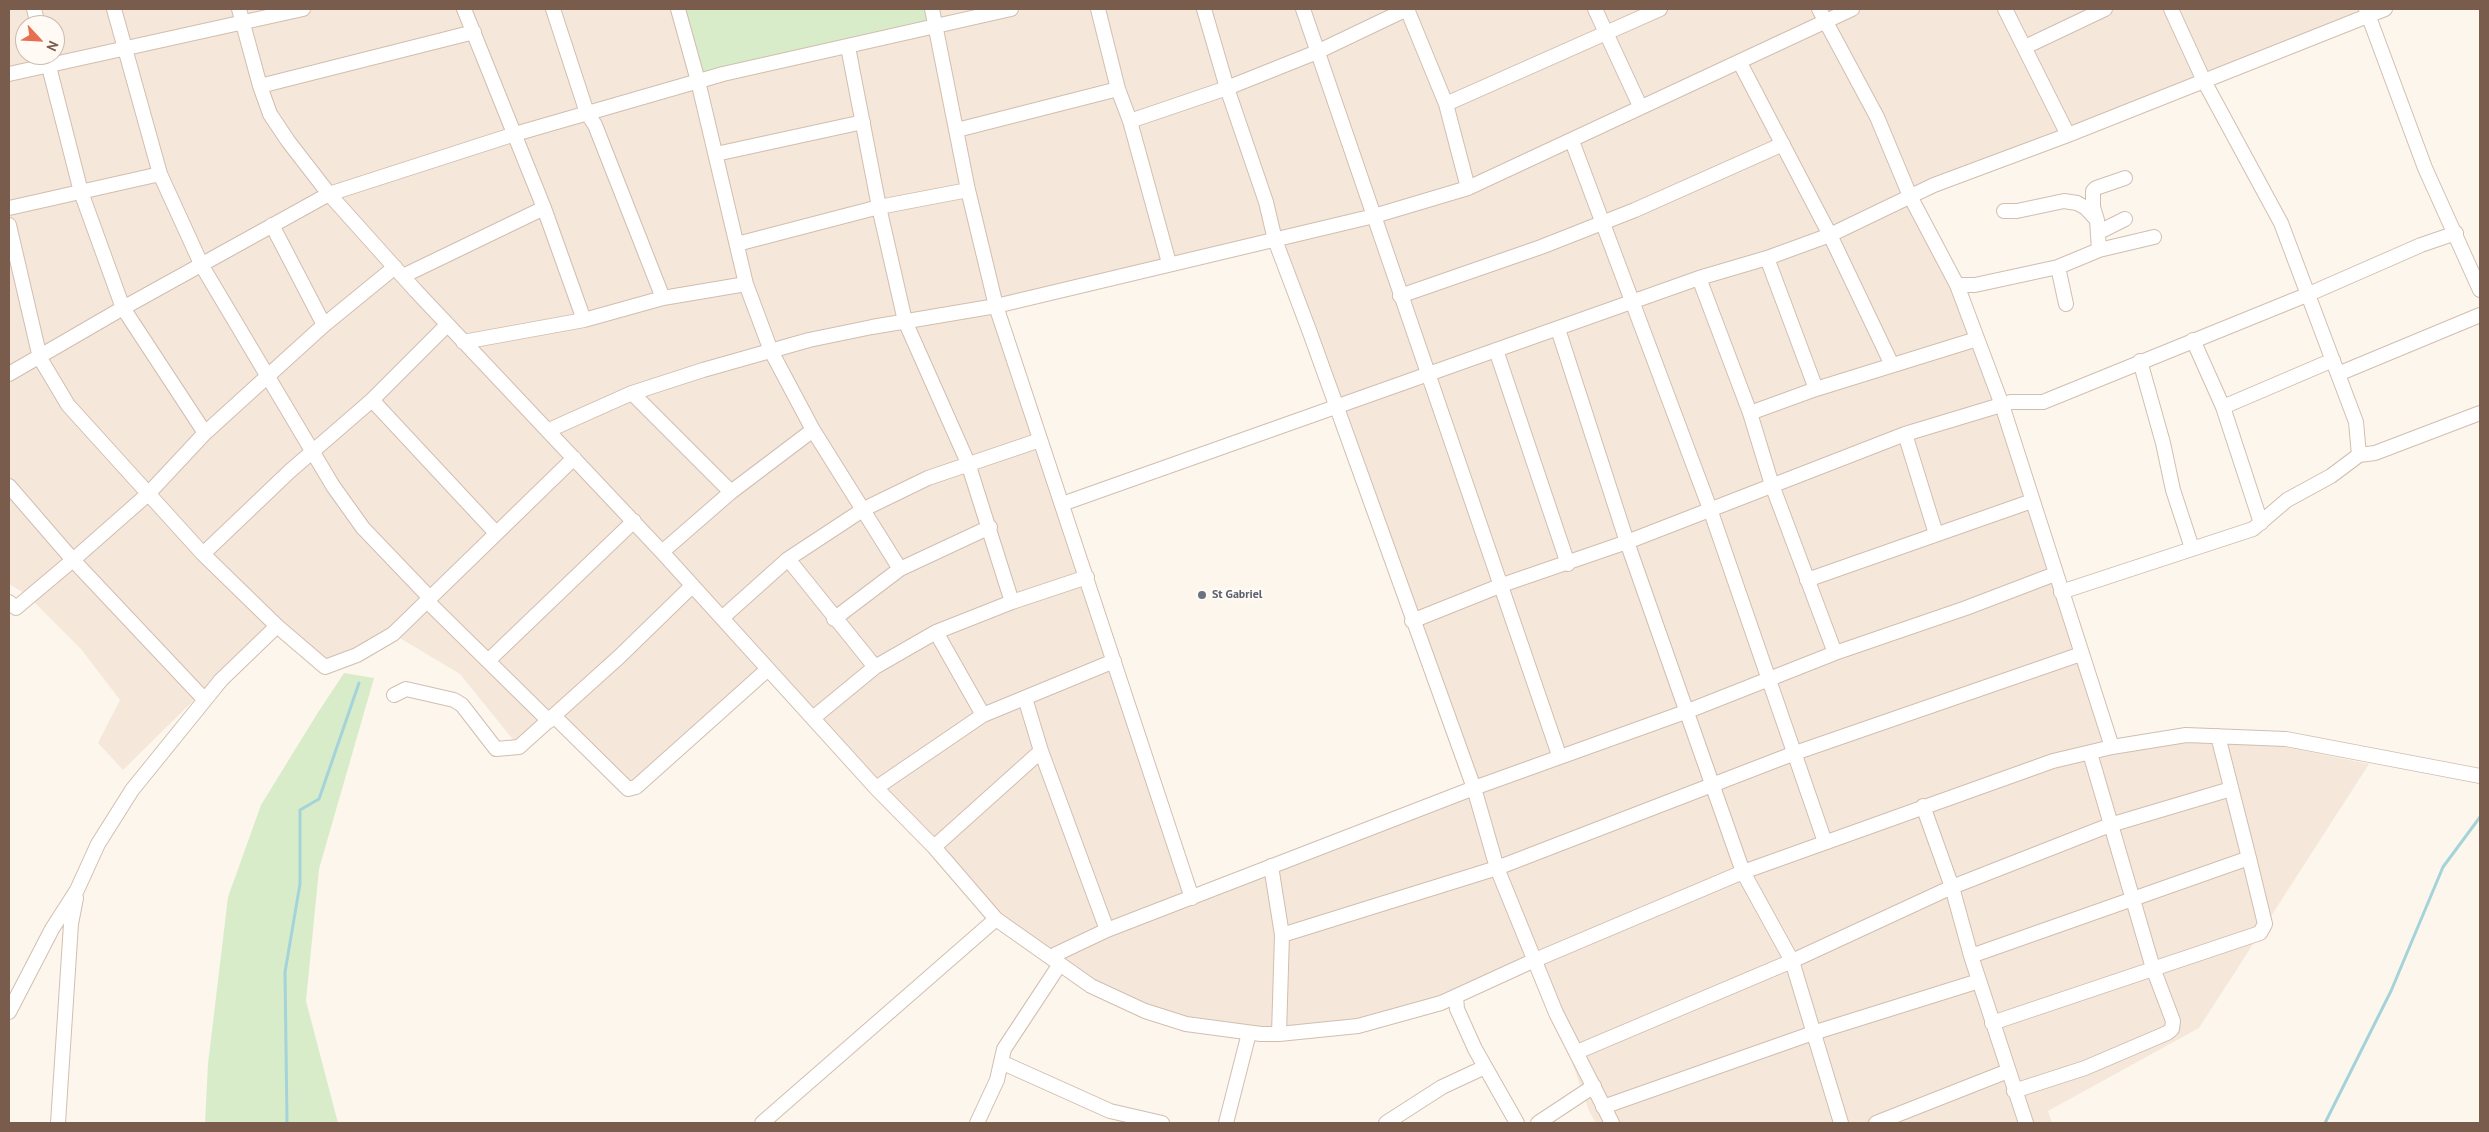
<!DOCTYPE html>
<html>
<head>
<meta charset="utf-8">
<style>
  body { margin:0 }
  #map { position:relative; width:2489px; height:1132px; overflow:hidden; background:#fdf6ec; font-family:"PT Sans",sans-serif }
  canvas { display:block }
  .frame { position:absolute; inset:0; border:10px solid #7a5c4d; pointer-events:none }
  .north { position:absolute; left:15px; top:15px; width:50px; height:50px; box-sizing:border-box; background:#fffaf3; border:1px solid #cabbb1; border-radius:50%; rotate:115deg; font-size:14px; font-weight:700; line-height:20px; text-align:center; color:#7a5c4d }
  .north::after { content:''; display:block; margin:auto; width:18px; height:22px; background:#e76f51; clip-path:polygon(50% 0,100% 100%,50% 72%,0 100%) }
</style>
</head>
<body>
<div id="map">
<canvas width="2489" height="1132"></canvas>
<div class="frame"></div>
<div class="north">N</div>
</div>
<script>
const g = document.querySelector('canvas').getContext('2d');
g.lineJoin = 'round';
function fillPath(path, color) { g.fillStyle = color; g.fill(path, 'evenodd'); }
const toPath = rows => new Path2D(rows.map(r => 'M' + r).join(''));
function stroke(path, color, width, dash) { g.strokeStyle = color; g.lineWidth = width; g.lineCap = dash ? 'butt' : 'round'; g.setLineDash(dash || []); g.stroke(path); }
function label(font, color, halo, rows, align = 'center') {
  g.font = font + ' "PT Sans",sans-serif'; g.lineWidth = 5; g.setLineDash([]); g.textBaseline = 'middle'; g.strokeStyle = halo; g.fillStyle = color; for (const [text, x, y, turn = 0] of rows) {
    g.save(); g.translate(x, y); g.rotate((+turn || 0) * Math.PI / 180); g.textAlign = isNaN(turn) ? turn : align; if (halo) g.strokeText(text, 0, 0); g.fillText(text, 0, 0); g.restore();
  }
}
fillPath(toPath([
  [9,9,2364,9,2366,12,1917,195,1954,286,2107,743,2217,733,2369,764,2199,1028,2048,1111,2052,1123,1596,1123,1589,1111,1537,962,1437,1003,1280,1035,1145,1011,1064,967,997,917,764,666,626,786,554,718,519,747,460,674,393,634,325,667,269,626,123,770,98,743,120,700,81,649,26,594,9,584],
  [25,25,55,25,55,55,25,55],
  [1278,236,1471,791,1188,904,997,311]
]), '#f5e8da');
fillPath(toPath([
  [677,9,931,9,933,27,697,83],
  [344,673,374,678,319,869,306,1001,338,1123,205,1123,208,1064,228,897,261,805,317,714]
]), '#d8ecc9');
stroke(toPath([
  [287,1123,285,972,300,884,300,810,319,799,359,683],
  [2325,1123,2391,991,2443,867,2480,817]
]), '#a5d3da', 3);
const minor = toPath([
  [34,9,38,25],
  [114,9,160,174,202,266,333,486,363,528,430,598],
  [239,9,260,86,270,114,288,141,329,194,416,291,662,552,876,788,934,847,996,919,1091,986,1145,1011,1186,1024,1261,1034,1279,1034,1358,1026,1441,1003,1535,960,1743,872,2053,761,2112,747,2186,735,2286,739,2480,776],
  [464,9,544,208,584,320],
  [553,9,587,113,595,125,663,298],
  [678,9,698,81,746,284,771,351,813,430,900,569],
  [932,9,968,190,996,306,1192,898],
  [1098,9,1118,89,1130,121,1169,263],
  [1204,9,1227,88,1266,202,1275,240,1309,330,1474,788,1497,868,1556,1013,1612,1123],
  [1303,9,1559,755],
  [1407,9,1446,104,1468,188],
  [1595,9,1640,106],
  [1819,9,1877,117,1910,196,1957,285,2002,405,2112,747],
  [2005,9,2068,135],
  [2366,9,2425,168,2480,290],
  [848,47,879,207,905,321,968,463,1012,602],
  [2025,47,2105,9],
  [46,55,81,192,123,308,205,433],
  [1740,63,1830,235,1892,365],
  [9,74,303,9],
  [260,86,474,32],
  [1446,104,1660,9],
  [1130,121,1227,88,1317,52,1407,9],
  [957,130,1118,89],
  [1572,141,1710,509,1825,842],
  [716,154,863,122],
  [9,208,160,174],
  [2004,211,2017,211,2064,201,2077,203,2086,208,2097,220],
  [9,225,40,358,68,405,203,554,277,626,325,667,357,655,393,634,574,458],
  [272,225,324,325],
  [2099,232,2125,219],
  [737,244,879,207,968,190],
  [2099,250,2097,220,2093,207,2093,191,2096,188,2125,178],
  [1767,258,1816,389],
  [2058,267,2066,304],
  [403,276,544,208],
  [1699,278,1750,413,1772,485,1835,653],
  [1957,285,1975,285,2058,267,2099,250,2154,237],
  [1400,296,1541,247,1635,210,1783,144],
  [1558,329,1627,542,1743,872,1792,961,1841,1123],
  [2193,340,2223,407,2261,523],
  [463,342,584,320,663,298,746,284],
  [1496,350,1568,564],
  [2140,361,2163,443,2173,490,2192,548],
  [9,374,123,308,329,194,515,134,723,74,1011,9],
  [2338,374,2480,315],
  [632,393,731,492],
  [372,400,496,533],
  [2223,407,2333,360],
  [1750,413,1816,389,1977,339],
  [549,430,632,393,703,370,809,340,872,327,996,306,1374,216,1468,188,1852,9],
  [1905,434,1936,534],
  [2359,455,2375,453,2480,413],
  [9,486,73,560,204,699],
  [1062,504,1699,278,1767,258,1830,235,1934,185,2068,135,2385,9],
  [662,552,731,492,813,430],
  [203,554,290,471,372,400,447,325],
  [788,559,875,667],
  [1807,580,2032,501],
  [2061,592,2253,529,2287,500,2331,476,2359,455,2356,422,2281,223,2204,81,2171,9],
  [427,601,549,721],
  [9,602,16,608,73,560,148,494,205,433,324,325,395,267],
  [722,618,788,559,864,509,928,478,1040,440],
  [834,619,900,569,990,527],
  [1412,621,1502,585,1627,542,1905,434,2011,402,2043,402,2309,294,2421,245,2456,233],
  [936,632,983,715],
  [489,660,634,521],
  [394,695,406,689,454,700,462,705,496,749,519,747,619,657,692,586],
  [1025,698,1041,751,1107,930],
  [554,716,628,789,636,787,768,669],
  [813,718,875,667,936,632,1012,602,1087,577],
  [876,788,983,715,1114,661],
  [1923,806,1952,887,1971,956,2026,1123],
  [934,847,1041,751],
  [1271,866,1282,935,1279,1034],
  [1282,935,1497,868,1795,753,2081,654],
  [1971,956,2249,858,2218,736],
  [1050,957,1107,930,1474,788,1688,711,1835,653,1966,608,2055,574],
  [1456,996,1457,1009,1475,1049,1517,1123],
  [9,1012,52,929,77,890,98,844,132,790,221,680,277,626],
  [1992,1023,2260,933,2265,924,2249,858],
  [1577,1052,1792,961,1952,887,2110,825,2231,789],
  [1001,1062,1110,1111,1162,1123],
  [2014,1091,2085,1068,2167,1033,2172,1029,2173,1021,2153,968,2090,753],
  [1603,1107,1813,1033,1979,981],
  [58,1123,71,924,76,898],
  [762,1123,996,919],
  [977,1123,997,1080,1004,1049,1060,964],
  [1226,1123,1249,1033],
  [1386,1123,1442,1087,1485,1067],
  [1538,1123,1594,1086],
  [1876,1123,2008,1071]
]);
stroke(minor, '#d1beb0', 16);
stroke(minor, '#fff', 14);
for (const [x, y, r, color] of [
  [1202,595,5,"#6b7280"]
]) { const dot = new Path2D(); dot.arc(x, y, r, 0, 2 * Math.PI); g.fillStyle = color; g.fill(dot); stroke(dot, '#fffaf3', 2); }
label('bold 12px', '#5b616d', '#fffaf3', [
  ["St Gabriel",1212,595]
], 'left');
</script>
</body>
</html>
